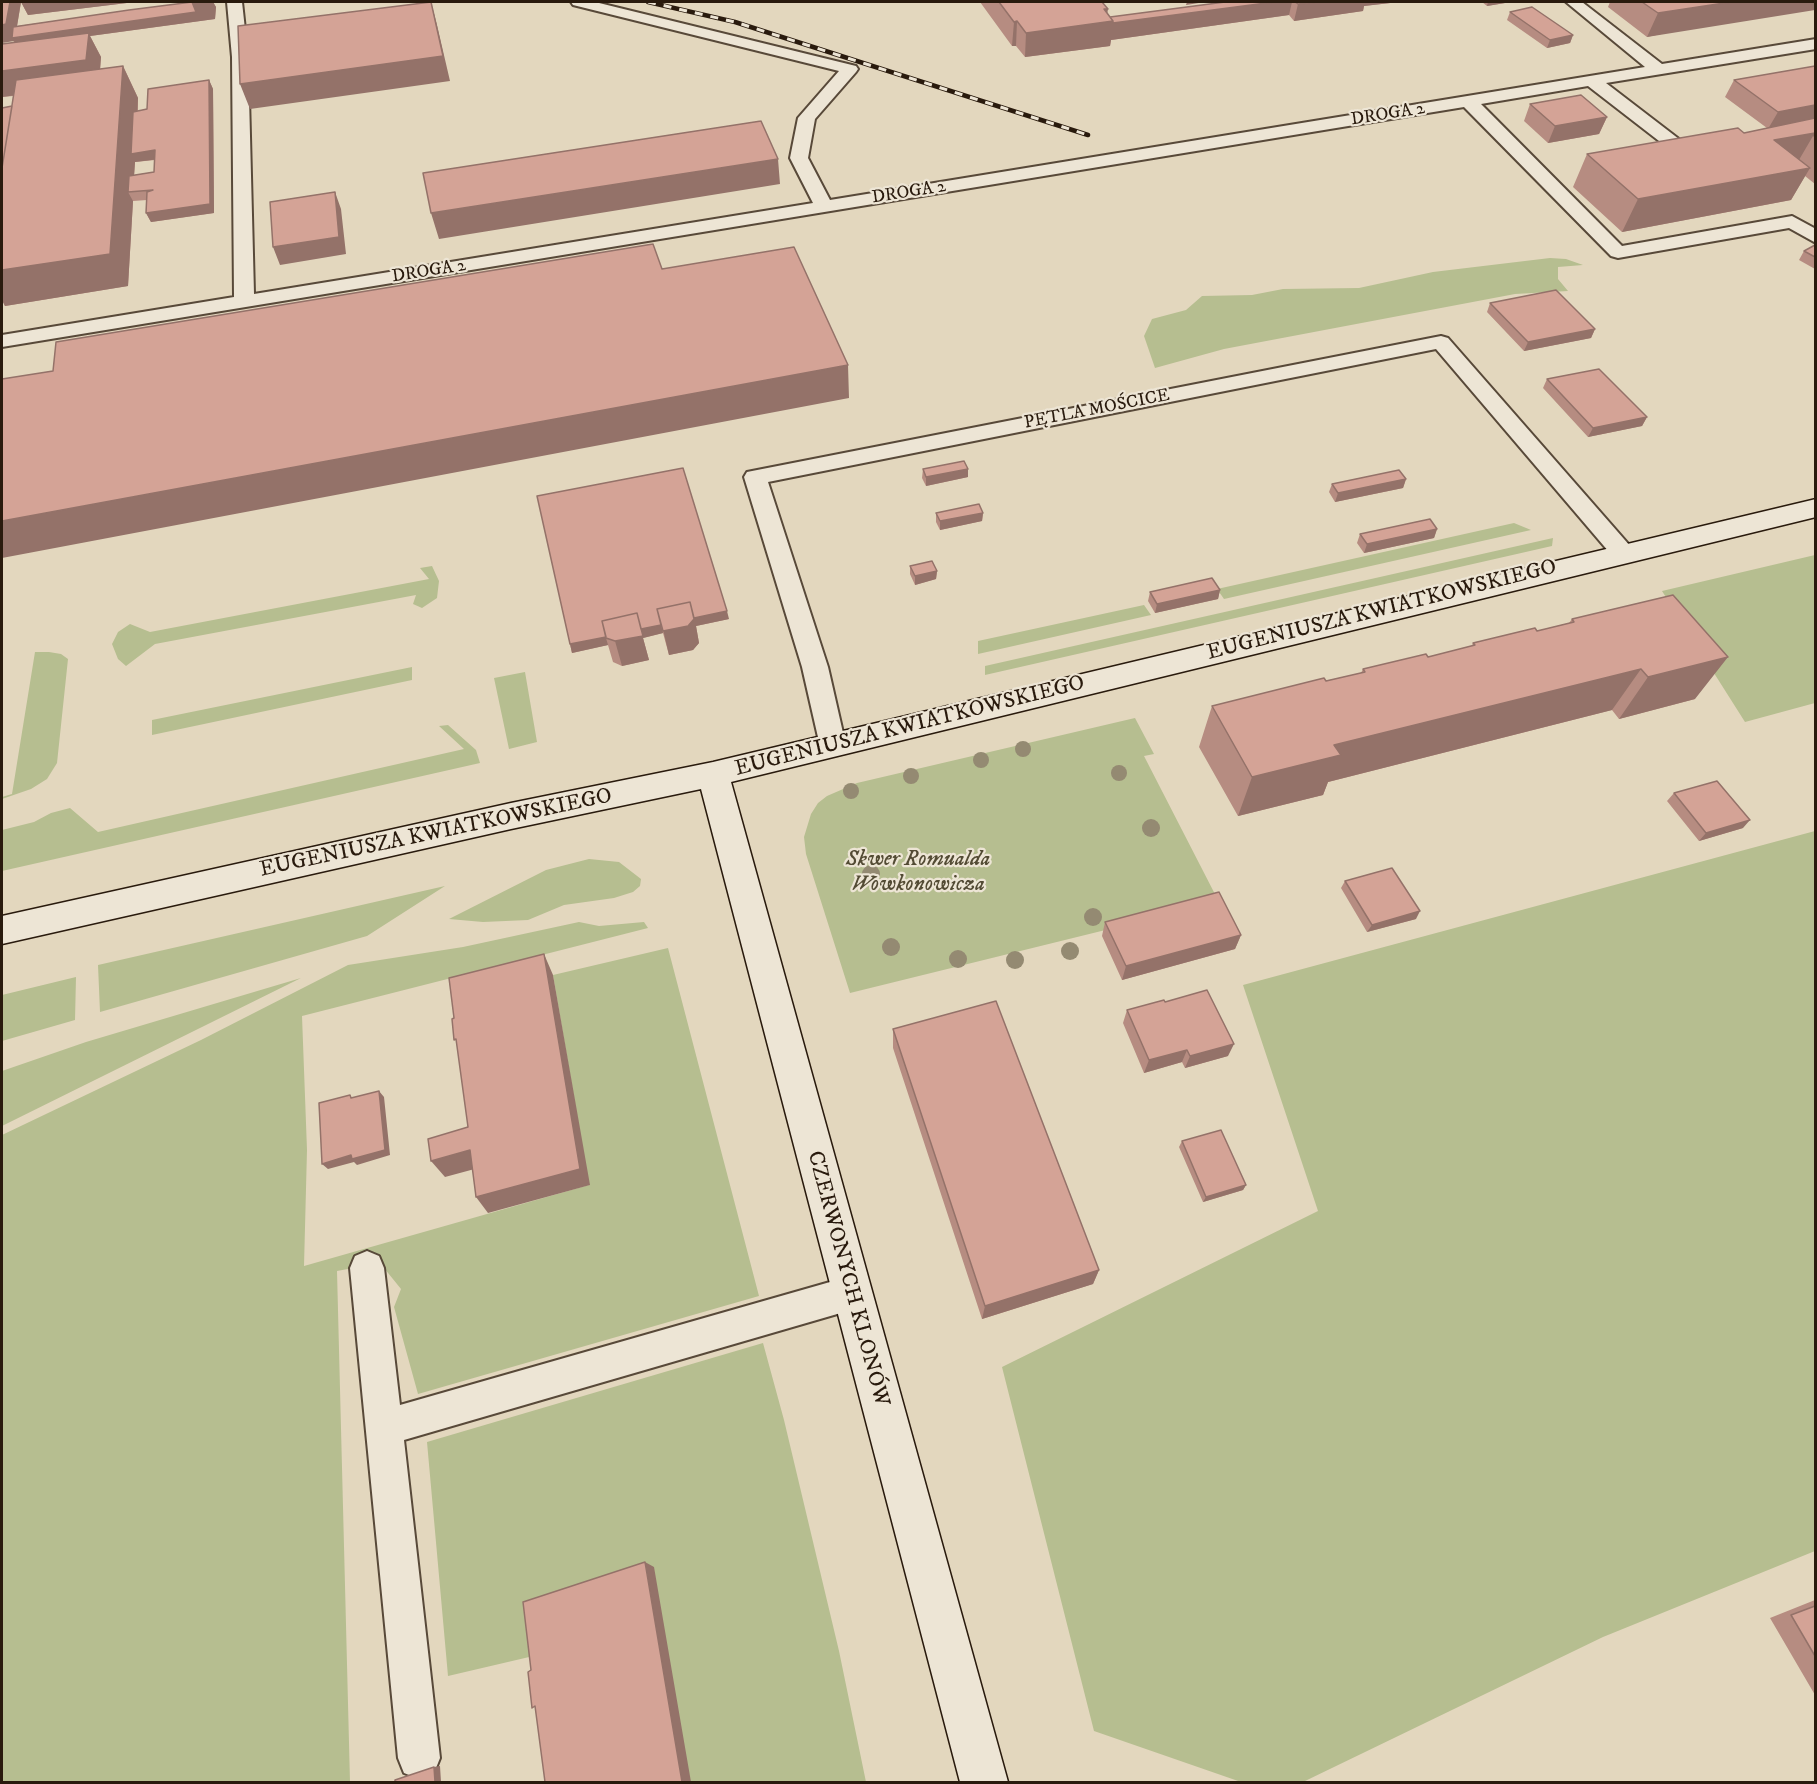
<!DOCTYPE html>
<html>
<head>
<meta charset="utf-8">
<style>
  body { margin:0 }
  #map { position:relative; width:1817px; height:1784px; overflow:hidden; background:#e3d7be; font-family:"IM FELL DW Pica",serif }
  canvas { display:block }
  .frame { position:absolute; inset:0; border:3px solid #291a0d; pointer-events:none }
</style>
</head>
<body>
<div id="map">
<canvas width="1817" height="1784"></canvas>
<div class="frame"></div>
</div>
<script>
const g = document.querySelector('canvas').getContext('2d');
g.lineJoin = 'round';
function fillPath(path, color) { g.fillStyle = color; g.fill(path, 'evenodd'); }
const toPath = rows => new Path2D(rows.map(r => 'M' + r).join(''));
function stroke(path, color, width, dash) { g.strokeStyle = color; g.lineWidth = width; g.lineCap = dash ? 'butt' : 'round'; g.setLineDash(dash || []); g.stroke(path); }
function label(font, color, halo, rows, align = 'center') {
  g.font = font + ' "IM FELL DW Pica",serif'; g.lineWidth = 4.5; g.setLineDash([]); g.textBaseline = 'middle'; g.strokeStyle = halo; g.fillStyle = color; for (const [text, x, y, turn = 0] of rows) {
    g.save(); g.translate(x, y); g.rotate((+turn || 0) * Math.PI / 180); g.textAlign = isNaN(turn) ? turn : align; if (halo) g.strokeText(text, 0, 0); g.fillText(text, 0, 0); g.restore();
  }
}
fillPath(toPath([
  [1550,258,1566,259,1583,265,1558,267,1558,279,1568,291,1515,294,1224,349,1155,368,1144,336,1152,319,1186,310,1202,296,1252,295,1283,289,1359,288,1433,272],
  [1514,523,1531,530,1224,599,1217,589],
  [1553,538,1552,546,985,675,985,666],
  [1815,555,1815,703,1745,722,1662,591],
  [432,566,439,581,437,598,422,608,413,604,416,595,155,644,126,666,118,659,112,644,118,632,130,624,150,632,429,579,420,568],
  [1144,605,1151,615,978,654,978,641],
  [35,652,49,652,61,654,68,659,57,763,47,779,31,789,2,799,2,797,12,794],
  [412,667,412,680,152,735,152,720],
  [525,672,537,742,509,749,494,678],
  [1135,718,1154,754,1144,756,1219,902,850,993,806,854,804,837,811,814,818,803,827,796,857,783],
  [448,725,476,750,480,763,2,871,2,830,34,822,51,813,70,808,98,832,464,749,439,726],
  [1815,831,1815,1551,1603,1637,1303,1782,1241,1782,1094,1731,1002,1367,1318,1211,1243,985],
  [589,859,619,862,641,879,640,886,633,892,614,898,564,905,528,920,483,922,449,919,546,870],
  [445,886,367,936,100,1012,98,965],
  [579,922,599,926,644,922,648,928,302,1016,307,1150,304,1266,589,1185,553,975,668,948,759,1296,418,1394,394,1307,401,1289,380,1263,337,1271,350,1782,2,1782,2,1135,201,1040,348,965,463,947],
  [76,977,75,1020,2,1041,2,995],
  [301,978,2,1126,2,1071,86,1042],
  [763,1343,784,1420,839,1651,866,1782,559,1782,542,1654,448,1676,427,1442]
]), '#b6be90');
const service = toPath([
  [227,2,242,2,248,57,254,294,813,203,790,158,798,118,839,71,573,5,571,2,595,2,856,66,858,69,856,72,815,119,808,158,830,200,1645,67,1566,2,1582,2,1662,64,1816,39,1816,49,1606,83,1692,149,1709,151,1712,155,1709,159,1703,160,1681,158,1588,86,1481,104,1622,246,1792,216,1816,229,1816,243,1789,228,1618,258,1611,256,1464,107,2,347,2,335,234,297,232,57,227,2],
  [1441,336,1448,338,1631,547,1635,553,1631,559,1623,561,1615,559,1436,349,768,482,828,667,846,746,842,753,833,756,824,753,820,746,802,667,744,477,747,472,1441,336],
  [367,1251,379,1256,384,1268,400,1405,851,1276,863,1281,868,1293,863,1305,851,1310,404,1440,440,1758,434,1773,419,1779,404,1773,398,1758,350,1268,355,1256,367,1251]
]);
const secondary = toPath([
  [1816,499,1816,517,731,782,1008,1782,960,1782,701,789,511,829,2,944,2,916,511,803,713,762,1816,499]
]);
stroke(service, '#584939', 4);
stroke(secondary, '#291a0d', 3);
fillPath(service, '#ede5d5');
fillPath(secondary, '#ede5d5');
const rail = toPath([
  [648,2,735,22,1088,135]
]);
stroke(rail, '#291a0d', 4.5);
stroke(rail, '#ede5d5', 3, [8]);
g.fillStyle = '#948a72';
for (const [x, y, r] of [
  [1023,749,8],
  [981,760,8],
  [1119,773,8],
  [911,776,8],
  [851,791,8],
  [1151,828,9],
  [871,874,9],
  [1093,917,9],
  [891,947,9],
  [1070,951,9],
  [958,959,9],
  [1015,960,9]
]) { g.beginPath(); g.arc(x, y, r, 0, 2 * Math.PI); g.fill(); }
fillPath(toPath([
  [2,2,135,2,28,15,21,2,17,26,192,2,213,2,216,7,215,19,90,36,101,57,100,69,123,66,138,98,138,111,147,109,209,80,213,89,214,213,151,222,146,213,147,200,133,201,128,286,5,306,2,300,2,108,12,106,13,96,2,97,2,44,14,43],
  [155,160,154,172,134,175,135,162],
  [980,2,1102,2,1107,14,1110,17,1225,2,1399,2,1364,6,1363,11,1294,21,1289,15,1111,40,1110,46,1025,57,1016,46,1012,46],
  [1482,2,1511,2,1487,6],
  [1610,2,1815,2,1647,37,1608,7],
  [1510,12,1573,35,1570,43,1547,48,1507,20],
  [1815,66,1815,184,1805,176,1791,200,1622,232,1573,187,1587,154,1744,133,1767,128,1725,97,1734,80],
  [1530,104,1607,117,1599,134,1548,143,1524,121],
  [1815,245,1815,269,1799,260,1804,251],
  [1490,303,1595,329,1591,338,1524,351,1487,312],
  [1547,379,1647,417,1642,426,1588,437,1543,388],
  [923,469,968,477,926,486,922,478],
  [1406,479,1403,488,1335,502,1329,492,1332,484],
  [537,496,729,619,696,626,699,643,693,650,669,655,663,633,643,638,649,660,622,666,613,662,608,645,572,653],
  [936,513,983,513,982,521,940,530,936,522],
  [1437,529,1434,538,1364,553,1357,543,1360,534],
  [910,566,937,571,936,579,915,585,910,574],
  [1220,590,1218,599,1155,613,1148,601,1150,592],
  [1572,619,1695,699,1619,719,1612,710,1328,782,1323,795,1238,816,1199,747,1212,706,1361,673,1363,669,1428,657,1472,646,1473,643,1537,631,1569,623],
  [1674,793,1743,828,1699,841,1667,801],
  [1345,881,1416,919,1367,932,1341,888],
  [1105,922,1241,935,1235,949,1122,980,1102,936],
  [1165,1002,1228,1056,1185,1068,1182,1062,1144,1073,1123,1023,1127,1010],
  [893,1029,1099,1270,1093,1284,982,1319,893,1048],
  [1182,1141,1246,1185,1243,1190,1203,1202,1179,1147],
  [1815,1600,1815,1695,1770,1618]
]), '#b68c81');
fillPath(toPath([
  [10,2,135,2,28,15,21,2,15,38,192,2,213,2,216,7,215,19,90,36,101,57,99,84,2,97,2,71,17,47,14,41,2,43,2,25],
  [431,2,437,25,450,81,250,109,240,84],
  [1187,2,1205,2,1186,5],
  [1274,2,1292,2,1289,15,1111,40,1110,46,1025,57,1026,33,1104,9,1108,9,1106,21],
  [1318,2,1399,2,1364,6,1363,11,1294,21,1298,4],
  [1488,2,1511,2,1487,6],
  [1731,2,1815,2,1815,10,1647,37,1658,13],
  [1017,21,1016,46,1012,46,1014,22],
  [1573,35,1570,43,1547,48,1550,40],
  [123,66,138,98,135,153,155,150,160,159,135,162,133,192,128,192,133,201,128,286,5,306,2,300,2,270],
  [209,80,213,89,214,213,151,222,146,213],
  [1815,105,1815,121,1768,129,1778,112],
  [1607,117,1599,134,1548,143,1555,126],
  [1815,133,1815,138,1813,136,1796,165,1774,140],
  [778,159,780,184,439,239,431,213],
  [1810,168,1791,200,1622,232,1638,199],
  [335,192,341,209,346,254,280,265,273,247],
  [1595,329,1591,338,1524,351,1528,342],
  [848,365,849,398,2,558,2,521],
  [1647,417,1642,426,1588,437,1593,428],
  [968,469,968,477,926,486,926,477],
  [1406,479,1403,488,1335,502,1338,493],
  [983,513,982,521,940,530,940,521],
  [1437,529,1434,538,1364,553,1367,544],
  [937,571,936,579,915,585,915,576],
  [1220,590,1218,599,1155,613,1157,604],
  [727,611,729,619,696,626,699,643,693,650,669,655,662,625],
  [661,625,663,633,643,638,649,660,622,666,615,641,606,638,608,645,572,653,570,644],
  [1728,657,1695,699,1619,719,1648,677],
  [1641,669,1612,710,1328,782,1323,795,1238,816,1252,777,1334,745],
  [1750,820,1743,828,1699,841,1706,833],
  [1420,911,1416,919,1367,932,1372,925],
  [1241,935,1235,949,1122,980,1126,966],
  [544,954,553,975,590,1185,488,1213,476,1197],
  [1234,1044,1228,1056,1185,1068,1190,1056],
  [1187,1050,1182,1062,1144,1073,1149,1060],
  [379,1091,384,1097,390,1155,357,1165,354,1162,328,1169,322,1164,351,1155],
  [470,1150,482,1167,445,1177,431,1161],
  [1246,1185,1243,1190,1203,1202,1206,1197],
  [1099,1270,1093,1284,982,1319,985,1306],
  [645,1562,654,1567,691,1782,682,1782],
  [440,1766,441,1782,435,1782,434,1767]
]), '#947269');
const building = toPath([
  [2,2,10,2,6,24,2,25,2,2],
  [192,2,196,12,12,38,13,27,129,10,192,2],
  [431,2,443,56,240,84,238,26,431,2],
  [999,2,1102,2,1108,9,1104,9,1113,21,1026,33,1017,21,1014,22,999,2],
  [1225,2,1274,2,1113,23,1113,21,1110,17,1225,2],
  [1295,2,1318,2,1298,4,1295,2],
  [1642,2,1731,2,1658,13,1642,2],
  [1532,7,1573,35,1550,40,1510,12,1532,7],
  [89,33,86,60,2,71,2,44,89,33],
  [123,66,110,254,2,270,2,168,16,80,123,66],
  [1815,66,1815,105,1778,112,1734,80,1815,66],
  [209,80,210,204,146,213,147,192,153,190,128,192,129,176,154,172,155,150,131,154,133,112,147,109,148,89,209,80],
  [1581,95,1607,117,1555,126,1530,104,1581,95],
  [12,106,2,168,2,108,12,106],
  [1815,118,1815,133,1774,140,1810,168,1638,199,1587,154,1738,128,1744,133,1815,118],
  [761,121,778,159,431,213,423,173,761,121],
  [335,192,339,237,273,247,270,202,335,192],
  [653,244,662,269,794,247,848,365,2,521,2,379,53,371,56,342,653,244],
  [1815,245,1815,257,1804,251,1815,245],
  [1556,290,1595,329,1528,342,1490,303,1556,290],
  [1599,369,1647,417,1593,428,1547,379,1599,369],
  [964,461,968,469,926,477,923,469,964,461],
  [683,468,727,611,694,618,690,602,657,609,661,625,641,629,637,613,602,621,606,637,570,644,537,496,683,468],
  [1399,470,1406,479,1338,493,1332,484,1399,470],
  [979,504,983,513,940,521,936,513,979,504],
  [1430,519,1437,529,1367,544,1360,534,1430,519],
  [932,561,937,571,915,576,910,566,932,561],
  [1212,578,1220,590,1157,604,1150,592,1212,578],
  [1673,595,1728,657,1648,677,1641,669,1334,745,1341,755,1252,777,1212,706,1324,678,1326,681,1365,672,1363,669,1426,654,1428,657,1475,645,1473,643,1535,628,1537,631,1574,622,1572,619,1673,595],
  [690,602,694,619,688,626,663,631,657,609,690,602],
  [637,613,643,636,615,641,606,638,602,621,637,613],
  [1717,781,1750,820,1706,833,1674,793,1717,781],
  [1392,868,1420,911,1372,925,1345,881,1392,868],
  [1219,892,1241,935,1126,966,1105,922,1219,892],
  [544,954,580,1169,476,1197,470,1150,431,1161,428,1139,468,1127,456,1039,454,1040,452,1019,454,1018,449,978,544,954],
  [1207,990,1234,1044,1190,1056,1187,1050,1149,1060,1127,1010,1164,1000,1165,1002,1207,990],
  [996,1001,1099,1270,985,1306,893,1029,996,1001],
  [379,1091,385,1150,352,1159,351,1155,322,1164,319,1103,350,1095,351,1098,379,1091],
  [1221,1130,1246,1185,1206,1197,1182,1141,1221,1130],
  [645,1562,682,1782,545,1782,535,1706,532,1708,528,1672,531,1670,523,1602,645,1562],
  [1815,1606,1815,1656,1791,1615,1815,1606],
  [434,1767,435,1782,395,1782,395,1780,434,1767]
]);
fillPath(building, '#d4a396');
stroke(building, '#947269', 1.5);
label('18px', '#291a0d', '#ede5d5', [
  ["DROGA 2",1388,115,-9],
  ["DROGA 2",909,193,-9],
  ["DROGA 2",429,272,-9],
  ["PĘTLA MOŚCICE",1097,410,-11]
]);
label('22px', '#291a0d', '#ede5d5', [
  ["EUGENIUSZA KWIATKOWSKIEGO",1382,611,-14],
  ["EUGENIUSZA KWIATKOWSKIEGO",910,727,-14],
  ["EUGENIUSZA KWIATKOWSKIEGO",436,834,-12],
  ["CZERWONYCH KLONÓW",847,1279,75]
]);
label('italic 22px', '#534b34', '#ede5d5', [
  ["Skwer Romualda",918,860],
  ["Wowkonowicza",918,885]
]);
</script>
</body>
</html>
